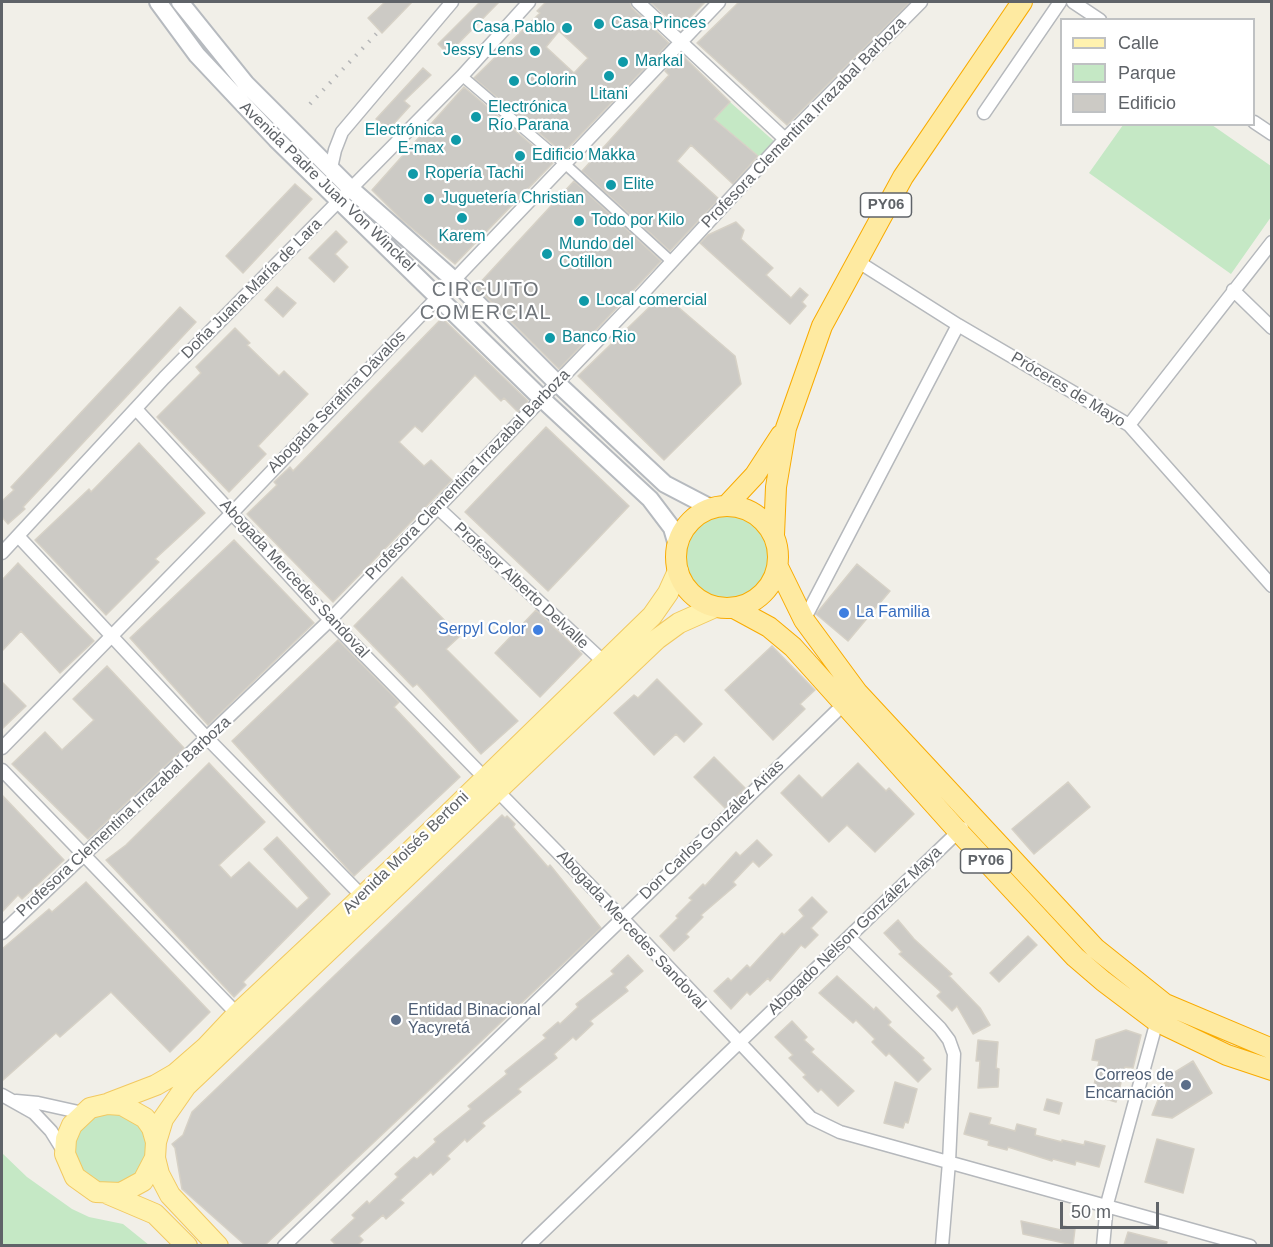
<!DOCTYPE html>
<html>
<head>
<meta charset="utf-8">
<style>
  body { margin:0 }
  #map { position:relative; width:1273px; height:1247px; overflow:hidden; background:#f1efe8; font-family:Arial,sans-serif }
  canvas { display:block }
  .frame { position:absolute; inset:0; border:3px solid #5f6368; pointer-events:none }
  .legend { position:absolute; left:1060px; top:18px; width:195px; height:108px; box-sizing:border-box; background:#fff; border:2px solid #bfc1c3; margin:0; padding:8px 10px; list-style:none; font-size:18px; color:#5f6368 }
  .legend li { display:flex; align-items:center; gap:12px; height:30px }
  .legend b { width:30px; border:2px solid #bfc1c3 }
  .scale { position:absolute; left:1060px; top:1202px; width:99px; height:27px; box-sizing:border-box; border:3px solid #5f6368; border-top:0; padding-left:8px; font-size:18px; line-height:21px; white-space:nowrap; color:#5f6368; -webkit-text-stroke:4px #fff; paint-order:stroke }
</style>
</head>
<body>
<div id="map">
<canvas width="1273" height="1247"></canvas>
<div class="frame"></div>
<ul class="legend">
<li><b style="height:8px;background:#fff2af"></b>Calle</li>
<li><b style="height:16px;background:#c5e8c5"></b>Parque</li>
<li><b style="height:16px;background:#cccac5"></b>Edificio</li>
</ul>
<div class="scale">50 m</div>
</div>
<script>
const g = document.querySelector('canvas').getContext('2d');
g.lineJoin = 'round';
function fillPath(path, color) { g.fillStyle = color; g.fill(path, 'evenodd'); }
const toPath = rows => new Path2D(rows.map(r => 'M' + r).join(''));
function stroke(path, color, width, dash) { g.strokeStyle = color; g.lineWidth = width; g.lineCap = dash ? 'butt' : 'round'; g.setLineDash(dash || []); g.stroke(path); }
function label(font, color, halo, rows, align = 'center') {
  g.font = font + ' Arial,sans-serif'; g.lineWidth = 4.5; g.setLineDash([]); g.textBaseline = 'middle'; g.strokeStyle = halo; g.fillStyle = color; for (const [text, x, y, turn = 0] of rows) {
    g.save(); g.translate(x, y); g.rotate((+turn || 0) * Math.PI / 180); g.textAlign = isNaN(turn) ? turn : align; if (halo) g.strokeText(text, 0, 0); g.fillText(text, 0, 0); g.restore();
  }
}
fillPath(toPath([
  [730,102,776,143,762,159,714,119],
  [1123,125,1212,125,1271,166,1271,217,1231,274,1089,173],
  '684 558a42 42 0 1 1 84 0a42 42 0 1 1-84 0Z',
  [118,1111,141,1125,149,1148,142,1172,110,1189,77,1172,73,1134,91,1114],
  [2,1153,27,1177,72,1209,89,1217,123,1224,149,1245,2,1245]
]), '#c5e8c5');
const building = toPath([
  [385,2,412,2,382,33,368,18,385,2],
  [480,2,499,2,448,54,438,44,480,2],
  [546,2,630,2,632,8,669,43,563,153,474,78,540,13,537,11,546,2],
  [559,31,588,58,574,73,546,47,559,31],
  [650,2,705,2,680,28,650,2],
  [739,2,910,2,787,125,697,43,739,2],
  [681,54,730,102,714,119,758,156,733,184,691,145,677,161,719,199,670,251,582,171,669,75,665,71,681,54],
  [423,68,431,75,404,101,410,106,389,129,376,119,423,68],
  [464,87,553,163,455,264,402,220,372,190,464,87],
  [574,181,661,261,559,369,476,287,574,181],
  [295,184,312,199,243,273,226,256,295,184],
  [736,222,744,230,741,239,773,268,766,275,791,298,800,288,808,295,802,302,806,306,790,324,700,243,708,235,736,222],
  [336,231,347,242,335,254,348,267,334,282,309,258,336,231],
  [277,287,296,303,283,317,265,300,277,287],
  [663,294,735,356,741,384,664,460,578,376,663,294],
  [180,307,196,322,52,476,23,507,25,509,8,524,2,517,2,501,14,490,11,487,180,307],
  [442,318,528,401,518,412,504,398,501,401,475,375,422,432,415,426,399,442,424,466,431,460,452,480,333,602,247,514,277,485,274,482,290,467,293,471,442,318],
  [235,328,250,343,247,345,279,376,284,371,308,394,258,446,266,454,229,492,157,417,201,373,196,367,235,328],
  [546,427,629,506,548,591,465,512,546,427],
  [139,443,205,513,155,559,159,562,106,615,35,540,89,489,91,492,139,443],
  [234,540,314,623,208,725,130,638,234,540],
  [18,563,94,641,60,673,21,631,2,651,2,580,18,563],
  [857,564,890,591,848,641,816,614,857,564],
  [402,577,460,636,446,649,518,721,481,754,417,684,413,687,354,626,402,577],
  [536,610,582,654,540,697,495,653,536,610],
  [338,640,399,702,394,707,460,777,354,876,232,741,338,640],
  [772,646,815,690,800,704,805,709,773,740,725,690,772,646],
  [107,666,184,748,88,839,12,764,45,732,62,750,94,720,73,699,107,666],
  [657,679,702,724,684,742,676,734,654,755,614,713,634,695,638,698,657,679],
  [2,682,26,706,2,729,2,682],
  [714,757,745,788,725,808,694,777,714,757],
  [209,763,265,822,219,865,231,878,249,862,297,909,309,898,264,849,277,837,330,894,243,982,246,985,234,997,106,860,126,845,209,763],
  [858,763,886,791,889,788,914,814,875,852,847,825,829,842,781,793,799,775,822,798,858,763],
  [1068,782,1090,807,1034,854,1012,829,1068,782],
  [2,795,64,860,22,899,18,895,2,912,2,795],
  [502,815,505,818,507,816,515,824,513,827,548,867,550,865,601,928,265,1245,245,1245,182,1189,175,1148,172,1144,183,1135,192,1112,502,815],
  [757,840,772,855,759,867,753,861,733,882,736,885,701,915,703,917,686,934,689,937,674,951,660,936,678,918,676,916,692,900,689,898,703,884,705,886,736,852,740,856,757,840],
  [86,882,210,1012,170,1052,111,992,60,1037,56,1033,2,1081,2,949,49,909,52,912,86,882],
  [812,897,827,912,811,928,818,935,805,948,801,945,770,981,768,978,750,995,747,992,731,1009,714,991,728,978,731,981,747,965,750,968,782,933,784,935,804,916,799,910,812,897],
  [898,920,914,939,952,974,949,976,980,1008,990,1025,973,1034,957,1006,952,1011,937,996,941,992,899,954,902,952,884,933,898,920],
  [1028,936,1037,945,999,982,990,973,1028,936],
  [628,955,643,971,625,987,628,991,590,1021,593,1024,576,1040,573,1037,554,1054,557,1058,518,1089,521,1092,482,1123,485,1126,467,1142,465,1139,447,1156,450,1159,433,1175,431,1172,400,1200,404,1203,386,1219,383,1215,359,1236,363,1240,358,1245,336,1245,331,1240,355,1218,352,1215,367,1201,369,1204,398,1177,395,1174,414,1157,417,1159,436,1142,434,1139,471,1109,468,1106,507,1074,505,1071,546,1038,543,1035,558,1022,560,1024,578,1007,576,1004,614,974,611,971,628,955],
  [837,976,874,1010,876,1007,891,1022,888,1025,924,1058,922,1060,931,1069,918,1082,889,1053,886,1056,872,1042,875,1039,856,1020,853,1023,819,993,837,976],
  [792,1021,807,1037,804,1040,814,1049,811,1052,854,1091,838,1106,821,1089,818,1092,803,1077,806,1075,789,1058,793,1055,775,1037,792,1021],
  [1126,1030,1141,1035,1133,1068,1125,1067,1116,1102,1092,1095,1099,1061,1092,1060,1096,1040,1126,1030],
  [978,1040,998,1042,996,1068,999,1069,998,1087,978,1088,980,1061,976,1061,978,1040],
  [1193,1061,1212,1093,1172,1118,1152,1115,1167,1077,1193,1061],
  [895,1082,917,1089,908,1123,905,1122,903,1128,884,1123,895,1082],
  [1047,1099,1062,1103,1059,1114,1044,1110,1047,1099],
  [970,1113,991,1118,989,1124,1015,1131,1017,1124,1036,1129,1035,1135,1062,1142,1062,1140,1084,1145,1085,1141,1105,1146,1099,1167,1076,1161,1075,1165,1053,1159,1052,1161,1008,1147,1007,1150,988,1145,989,1141,964,1134,970,1113],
  [1157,1139,1194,1149,1183,1193,1145,1182,1157,1139],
  [1021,1221,1061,1230,1061,1225,1075,1229,1073,1245,1023,1234,1021,1221],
  [1128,1232,1167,1242,1166,1245,1124,1245,1128,1232]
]);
fillPath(building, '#cccac5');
stroke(building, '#d6d1c6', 1.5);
const pedestrian = toPath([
  [462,76,565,164,672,262]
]);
const minor = toPath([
  [638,2,785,139],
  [1073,2,1100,20],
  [984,113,1060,2],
  [1254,122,1272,134],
  [331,168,335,150,342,132,452,2],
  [857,261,958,325,1129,425,1272,586],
  [1233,290,1272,328],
  [136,409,330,620,621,917,811,1118,840,1132,1250,1246],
  [1129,425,1272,242],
  [438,508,605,663],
  [18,536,207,738,366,900],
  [2,553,164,378,462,76,529,2],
  [804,620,958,325],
  [2,748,232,513,719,2],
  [2,770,241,1018],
  [2,933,330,620,643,293,785,139,921,2],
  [849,937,940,1028,949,1040,954,1054,949,1162,942,1246],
  [2,1095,34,1113,51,1131,64,1152],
  [16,1101,38,1103,83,1113],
  [284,1246,847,701],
  [528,1246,962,828],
  [1103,1246,1107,1204,1158,1017]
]);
const secondary = toPath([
  [158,2,197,55,276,139,541,398,650,499,672,528,677,545],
  [180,2,246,84,350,188,454,280,556,382,665,484,711,508]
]);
const primary = toPath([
  [109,1103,156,1085,175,1074,206,1047,237,1014,396,865,652,616,668,593,678,571],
  [156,1142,152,1128,145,1118,122,1105,107,1104,90,1108,72,1125,66,1139,65,1154,75,1177,96,1192,121,1193,143,1181,155,1158,156,1142,163,1119,186,1086,657,639,679,623,715,607],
  [155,1158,159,1174,170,1195,218,1246],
  [108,1194,155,1214,187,1246]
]);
const trunk = toPath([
  [727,505,755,475,781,435],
  '676 557a51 51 0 1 1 102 0a51 51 0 1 1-102 0Z',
  [774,535,776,487,786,428,822,326,903,177,1022,2],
  [778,567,804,620,857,692,1095,948,1165,1004,1272,1049],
  [734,608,769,627,793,647,958,831,1075,957,1103,981,1156,1021,1227,1055,1272,1070]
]);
stroke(pedestrian, '#b5b8bc', 12);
stroke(minor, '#b5b8bc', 15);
stroke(secondary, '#b6babf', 20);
stroke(primary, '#f2c960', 22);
stroke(trunk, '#f9ab00', 22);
stroke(pedestrian, '#fff', 9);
stroke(minor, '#fff', 12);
stroke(secondary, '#fff', 16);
stroke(primary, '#fff2af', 20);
stroke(trunk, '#feeaa1', 20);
stroke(toPath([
  [310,104,379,31]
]), '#b6b7b8', 4, [1.5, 8]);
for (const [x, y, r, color] of [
  [599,24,6,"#0f9aa8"],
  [567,28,6,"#0f9aa8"],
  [535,51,6,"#0f9aa8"],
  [623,62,6,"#0f9aa8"],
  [609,76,6,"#0f9aa8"],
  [514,81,6,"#0f9aa8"],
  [476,117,6,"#0f9aa8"],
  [456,140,6,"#0f9aa8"],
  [520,156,6,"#0f9aa8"],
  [413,174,6,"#0f9aa8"],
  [611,185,6,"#0f9aa8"],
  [429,199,6,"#0f9aa8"],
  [462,218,6,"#0f9aa8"],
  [579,221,6,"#0f9aa8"],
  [547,254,6,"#0f9aa8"],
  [584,301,6,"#0f9aa8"],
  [550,338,6,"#0f9aa8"],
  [844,613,6,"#3f7fe0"],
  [538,630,6,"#3f7fe0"],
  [396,1020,6,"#5c6f8a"],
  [1186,1085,6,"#5c6f8a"]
]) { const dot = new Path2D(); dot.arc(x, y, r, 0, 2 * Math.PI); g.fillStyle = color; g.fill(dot); stroke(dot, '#fff', 2); }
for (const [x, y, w] of [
  [886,205,51],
  [986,861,51]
]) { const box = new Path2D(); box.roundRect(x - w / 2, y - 12, w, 24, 4.5); g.fillStyle = '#fff'; g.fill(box); stroke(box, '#5f6368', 1.5); }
label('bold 15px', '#5f6368', null, [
  ["PY06",886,205],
  ["PY06",986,861]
]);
label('16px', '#0d838f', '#fff', [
  ["Casa Princes",611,24],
  ["Casa Pablo",555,28,"right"],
  ["Jessy Lens",523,51,"right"],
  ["Markal",635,62],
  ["Colorin",526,81],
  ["Litani",609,95,"center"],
  ["Electrónica",488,108],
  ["Río Parana",488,126],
  ["Electrónica",444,131,"right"],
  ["E-max",444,149,"right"],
  ["Edificio Makka",532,156],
  ["Ropería Tachi",425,174],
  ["Elite",623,185],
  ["Juguetería Christian",441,199],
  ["Todo por Kilo",591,221],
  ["Karem",462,237,"center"],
  ["Mundo del",559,245],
  ["Cotillon",559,263],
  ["Local comercial",596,301],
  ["Banco Rio",562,338]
], 'left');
label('16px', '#5f6368', '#fff', [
  ["Profesora Clementina Irrazabal Barboza",804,123,-46],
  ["Avenida Padre Juan Von Winckel",327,187,44],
  ["Doña Juana María de Lara",252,289,-45],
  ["Próceres de Mayo",1068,390,31],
  ["Abogada Serafina Dávalos",337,402,-46],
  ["Profesora Clementina Irrazabal Barboza",468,475,-46],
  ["Abogada Mercedes Sandoval",294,579,47],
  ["Profesor Alberto Delvalle",521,586,43],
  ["Profesora Clementina Irrazabal Barboza",124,817,-43],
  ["Don Carlos González Arias",712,830,-44],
  ["Avenida Moisés Bertoni",406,853,-44],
  ["Abogada Mercedes Sandoval",631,930,47],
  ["Abogado Nelson González Maya",855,931,-44]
]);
label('16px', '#366cbe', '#fff', [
  ["La Familia",856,613],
  ["Serpyl Color",526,630,"right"]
], 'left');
label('16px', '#4e5e75', '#fff', [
  ["Entidad Binacional",408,1011],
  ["Yacyretá",408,1029],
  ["Correos de",1174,1076,"right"],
  ["Encarnación",1174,1094,"right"]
], 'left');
g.letterSpacing = '1.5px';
label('20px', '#70757a', '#fff', [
  ["CIRCUITO",486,290],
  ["COMERCIAL",486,313]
]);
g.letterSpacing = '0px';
</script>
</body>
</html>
